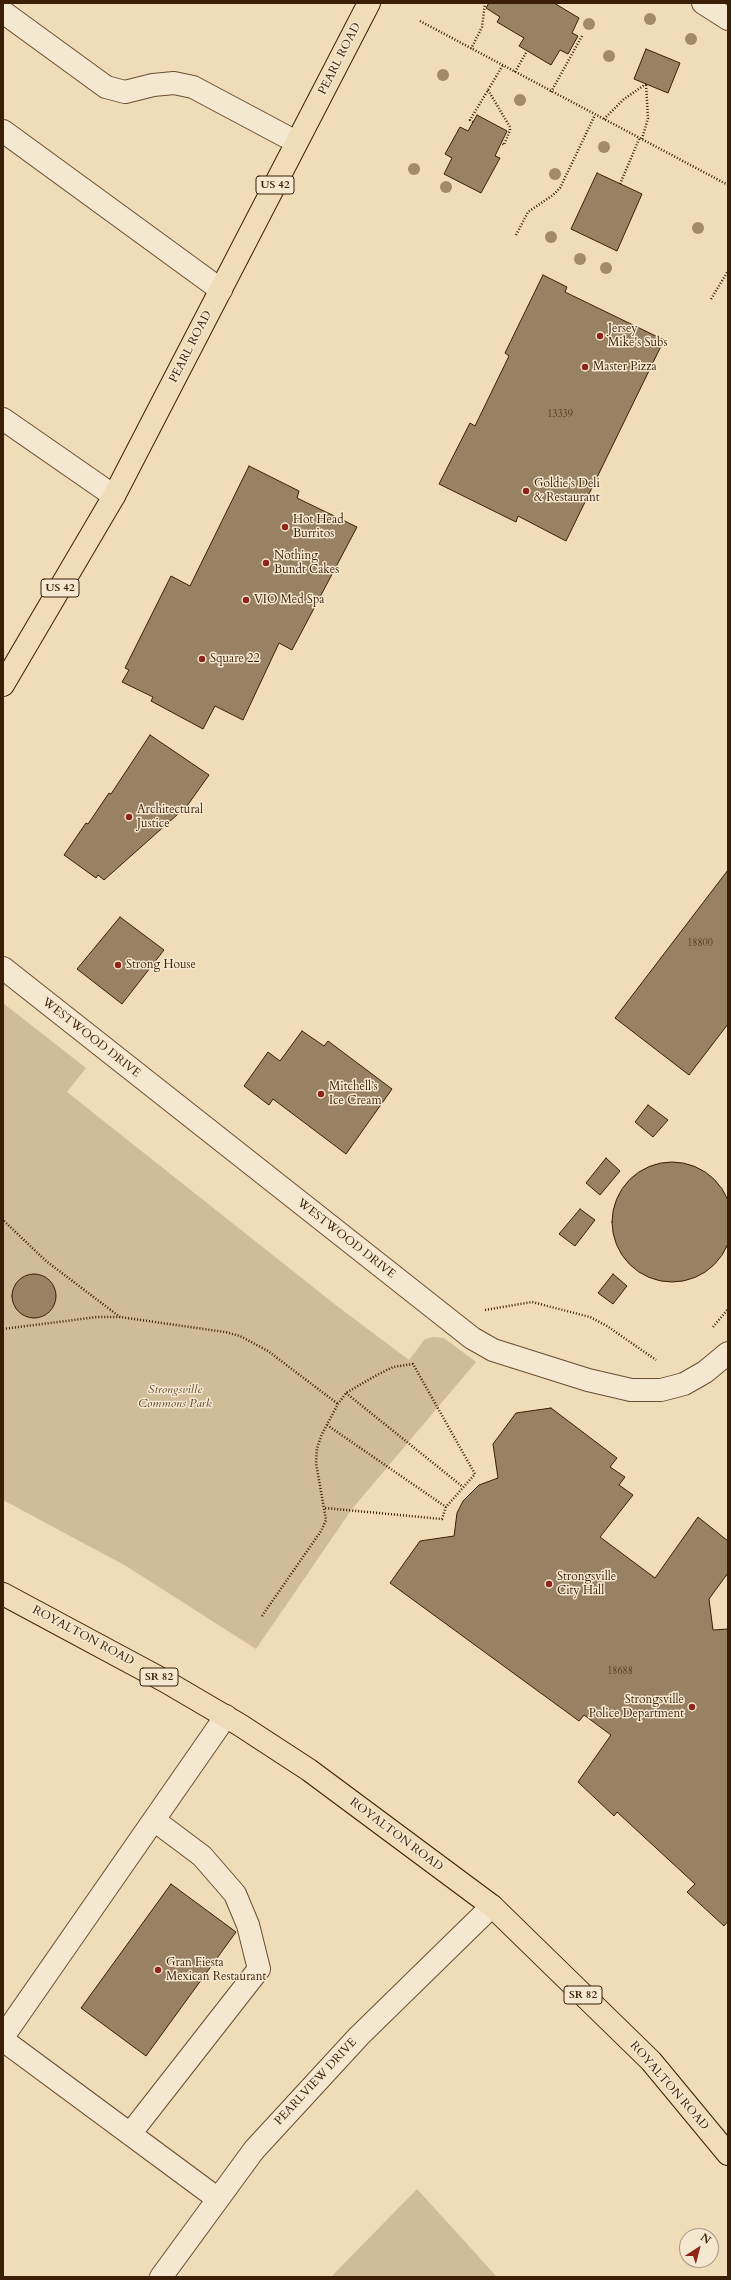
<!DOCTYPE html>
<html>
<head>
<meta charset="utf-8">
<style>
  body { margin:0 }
  #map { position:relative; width:731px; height:2280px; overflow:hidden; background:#f0dcb8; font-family:Cardo,serif }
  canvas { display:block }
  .frame { position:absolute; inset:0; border:4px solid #3a1f06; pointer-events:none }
  .north { position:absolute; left:679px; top:2228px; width:40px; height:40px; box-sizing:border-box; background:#f5e8d1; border:1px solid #aa9880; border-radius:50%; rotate:36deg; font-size:11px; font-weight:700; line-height:16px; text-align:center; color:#3a1f06 }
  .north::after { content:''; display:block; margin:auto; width:14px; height:18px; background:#8f2418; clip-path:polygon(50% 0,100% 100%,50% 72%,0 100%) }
</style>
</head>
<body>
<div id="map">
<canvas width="731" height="2280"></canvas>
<div class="frame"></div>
<div class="north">N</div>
</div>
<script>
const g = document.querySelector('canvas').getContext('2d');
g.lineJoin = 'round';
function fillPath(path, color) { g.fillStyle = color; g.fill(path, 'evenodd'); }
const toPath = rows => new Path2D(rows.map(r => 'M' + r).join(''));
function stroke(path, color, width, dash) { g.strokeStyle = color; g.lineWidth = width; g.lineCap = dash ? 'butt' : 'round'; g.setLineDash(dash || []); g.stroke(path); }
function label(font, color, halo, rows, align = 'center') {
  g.font = font + ' Cardo,serif'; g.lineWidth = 3; g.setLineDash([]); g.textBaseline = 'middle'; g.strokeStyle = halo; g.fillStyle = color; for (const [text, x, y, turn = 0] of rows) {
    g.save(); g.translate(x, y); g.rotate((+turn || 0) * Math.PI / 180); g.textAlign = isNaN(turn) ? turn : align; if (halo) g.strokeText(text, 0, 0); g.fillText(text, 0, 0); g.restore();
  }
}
fillPath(toPath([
  [3,1003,86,1068,67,1092,337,1306,409,1360,425,1339,433,1337,444,1338,476,1362,352,1509,256,1649,126,1566,3,1500],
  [417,2189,497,2277,331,2277]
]), '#d1bc9a');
const building = toPath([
  [489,3,554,3,579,18,572,33,578,36,568,54,560,50,551,65,519,46,524,38,497,22,500,17,486,8,489,3],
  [646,49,680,63,668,93,634,79,646,49],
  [477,115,507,131,495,156,500,158,481,193,444,174,452,158,445,154,460,127,468,131,477,115],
  [597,173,642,194,617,251,571,229,597,173],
  [543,275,567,287,565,292,664,340,566,541,518,516,516,522,439,484,470,423,475,426,509,356,505,353,543,275],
  [249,466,299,491,297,498,357,527,292,650,279,643,243,720,215,706,203,729,151,701,153,697,122,682,129,670,125,668,171,576,190,586,249,466],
  [150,735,209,775,187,806,104,880,98,875,96,878,64,855,86,823,88,824,109,793,111,794,150,735],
  [728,870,728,1024,689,1075,615,1018,728,870],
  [120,917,164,950,122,1004,77,969,120,917],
  [302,1031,324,1046,328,1041,392,1089,346,1154,273,1099,269,1105,244,1086,268,1052,280,1061,302,1031],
  [648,1105,668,1120,653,1137,635,1122,648,1105],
  [606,1158,620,1171,600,1195,586,1183,606,1158],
  '612 1222a60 60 0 1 1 120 0a60 60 0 1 1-120 0Z',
  [580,1209,595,1220,575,1246,559,1234,580,1209],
  '12 1296a22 22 0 1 1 44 0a22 22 0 1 1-44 0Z',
  [613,1274,627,1286,613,1304,598,1293,613,1274],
  [551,1408,617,1458,610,1467,625,1477,619,1485,633,1495,600,1537,655,1578,698,1517,728,1541,728,1573,709,1599,713,1630,728,1629,728,1921,724,1926,687,1892,695,1884,617,1812,614,1816,578,1782,611,1735,584,1715,579,1721,390,1583,420,1541,454,1536,457,1513,463,1501,479,1485,498,1478,493,1444,516,1413,551,1408],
  [171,1884,236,1932,146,2056,81,2008,171,1884]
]);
fillPath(building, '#998163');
stroke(building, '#3a1f06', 1);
const minor = toPath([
  [703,3,728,19],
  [3,12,106,87,125,92,153,85,174,83,193,87,285,136],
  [3,131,221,290],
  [3,419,114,496],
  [3,968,472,1338,493,1350,588,1380,631,1390,661,1390,684,1384,705,1372,728,1353],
  [3,2037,226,1716],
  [3,2040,218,2199],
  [130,2134,259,1969,248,1925,235,1894,202,1856,154,1820],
  [161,2277,254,2150,359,2036,492,1906]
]);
const major = toPath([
  [3,685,114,496,369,3],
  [3,1594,165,1681,240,1725,309,1770,492,1906,651,2061,728,2154]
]);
stroke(minor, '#684e32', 24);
stroke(major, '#3a1f06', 24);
stroke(toPath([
  [420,21,728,185],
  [471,49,482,27,485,3],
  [515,72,527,51],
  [488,90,510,127,510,130,504,145,501,143],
  [551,92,582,36],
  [604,119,624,99,646,84],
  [473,122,470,120,503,65],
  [642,139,648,118,646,84],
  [620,184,640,137],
  [516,235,528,212,553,195,560,188,595,115],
  [711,299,728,271],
  [4,1221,46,1261,120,1317],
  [485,1310,532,1302,590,1317,607,1326,656,1360],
  [713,1327,728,1309],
  [3,1329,97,1317,120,1317,225,1332,240,1336,268,1351,338,1404],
  [346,1393,463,1487],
  [327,1425,446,1507],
  [262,1616,321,1531,326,1520,316,1463,317,1448,322,1434,338,1404,346,1393,375,1376,393,1367,413,1364,475,1474,446,1507,442,1519,325,1508]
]), '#3a1f06', 2.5, [1, 2]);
stroke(minor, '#f5e8d1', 22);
stroke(major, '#f0dcb8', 22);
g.fillStyle = '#a18a6a';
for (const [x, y] of [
  [650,19],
  [589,24],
  [691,39],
  [609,56],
  [443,75],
  [520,100],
  [604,147],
  [414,169],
  [555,174],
  [446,187],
  [698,228],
  [551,237],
  [580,259],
  [606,268]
]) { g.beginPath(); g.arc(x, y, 6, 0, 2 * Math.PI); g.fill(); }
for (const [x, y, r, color] of [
  [600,336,4,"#8f2418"],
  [585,367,4,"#8f2418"],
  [526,491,4,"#8f2418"],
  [285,527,4,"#8f2418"],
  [266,563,4,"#8f2418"],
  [246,600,4,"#8f2418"],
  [202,659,4,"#8f2418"],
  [129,817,4,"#8f2418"],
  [118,965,4,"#8f2418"],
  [321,1094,4,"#8f2418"],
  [549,1584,4,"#8f2418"],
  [692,1707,4,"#8f2418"],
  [158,1970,4,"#8f2418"]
]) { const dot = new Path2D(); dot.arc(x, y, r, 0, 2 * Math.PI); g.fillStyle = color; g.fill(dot); stroke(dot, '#f5e8d1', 1.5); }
label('10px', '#52381d', null, [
  ["13339",560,415],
  ["18800",700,944],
  ["18688",620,1672]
]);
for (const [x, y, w] of [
  [275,185,38],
  [60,588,38],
  [159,1677,38],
  [583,1995,38]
]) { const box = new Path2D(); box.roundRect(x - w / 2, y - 9, w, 18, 3); g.fillStyle = '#f5e8d1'; g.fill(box); stroke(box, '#3a1f06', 1); }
label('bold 11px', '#3a1f06', null, [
  ["US 42",275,185],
  ["US 42",60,588],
  ["SR 82",159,1677],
  ["SR 82",583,1995]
]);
label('12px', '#3a1f06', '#f5e8d1', [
  ["PEARL ROAD",340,59,-63],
  ["PEARL ROAD",191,347,-63],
  ["WESTWOOD DRIVE",91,1038,38],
  ["WESTWOOD DRIVE",346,1239,38],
  ["ROYALTON ROAD",83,1636,28],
  ["ROYALTON ROAD",396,1835,37],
  ["PEARLVIEW DRIVE",316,2082,-47],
  ["ROYALTON ROAD",669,2086,49]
]);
label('12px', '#3a1f06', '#f5e8d1', [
  ["Jersey",608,329],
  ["Mike's Subs",608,343],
  ["Master Pizza",593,367],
  ["Goldie’s Deli",534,484],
  ["& Restaurant",534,498],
  ["Hot Head",293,520],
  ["Burritos",293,534],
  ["Nothing",274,556],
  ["Bundt Cakes",274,570],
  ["VIO Med Spa",254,600],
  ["Square 22",210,659],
  ["Architectural",137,810],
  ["Justice",137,824],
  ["Strong House",126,965],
  ["Mitchell’s",329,1087],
  ["Ice Cream",329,1101],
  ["Strongsville",557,1577],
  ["City Hall",557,1591],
  ["Strongsville",684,1700,"right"],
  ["Police Department",684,1714,"right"],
  ["Gran Fiesta",166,1963],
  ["Mexican Restaurant",166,1977]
], 'left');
label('italic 12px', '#60462b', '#f5e8d1', [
  ["Strongsville",175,1390],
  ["Commons Park",175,1404]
]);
</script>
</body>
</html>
